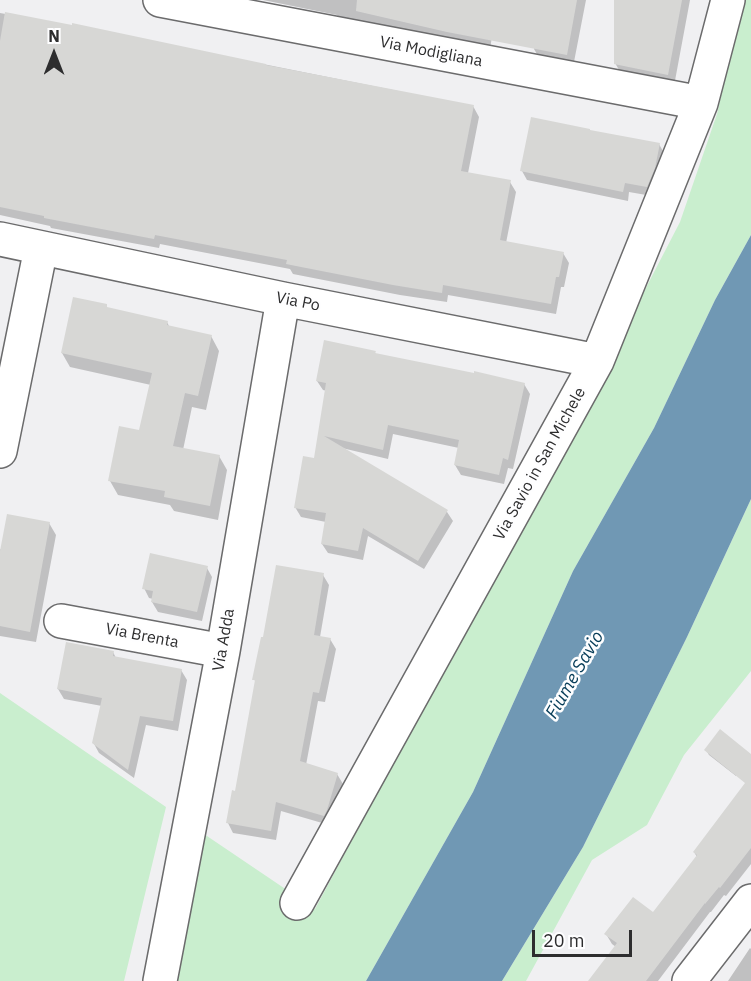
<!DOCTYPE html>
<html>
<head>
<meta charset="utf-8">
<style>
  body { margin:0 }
  #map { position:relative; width:751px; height:981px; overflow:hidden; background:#f0f0f2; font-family:"IBM Plex Sans",sans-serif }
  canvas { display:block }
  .north { position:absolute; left:24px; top:24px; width:60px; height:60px; -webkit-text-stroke:4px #fefeff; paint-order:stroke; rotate:0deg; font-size:16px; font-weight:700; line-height:24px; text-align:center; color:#2d2d2e }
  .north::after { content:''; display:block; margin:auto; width:21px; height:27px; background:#2d2d2e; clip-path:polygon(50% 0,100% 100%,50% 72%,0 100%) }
  .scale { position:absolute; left:532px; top:930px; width:100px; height:27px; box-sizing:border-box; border:3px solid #2d2d2e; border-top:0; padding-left:8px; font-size:18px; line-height:21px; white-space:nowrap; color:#2d2d2e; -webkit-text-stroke:4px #fefeff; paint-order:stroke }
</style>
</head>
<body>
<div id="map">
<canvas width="751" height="981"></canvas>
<div class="north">N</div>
<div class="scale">20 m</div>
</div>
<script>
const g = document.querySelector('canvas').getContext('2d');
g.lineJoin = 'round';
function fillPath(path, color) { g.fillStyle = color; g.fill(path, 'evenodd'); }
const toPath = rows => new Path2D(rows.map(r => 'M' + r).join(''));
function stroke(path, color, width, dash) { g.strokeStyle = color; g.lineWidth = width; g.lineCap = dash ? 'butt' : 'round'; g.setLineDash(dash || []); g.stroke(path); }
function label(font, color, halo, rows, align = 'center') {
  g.font = font + ' "IBM Plex Sans",sans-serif'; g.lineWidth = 5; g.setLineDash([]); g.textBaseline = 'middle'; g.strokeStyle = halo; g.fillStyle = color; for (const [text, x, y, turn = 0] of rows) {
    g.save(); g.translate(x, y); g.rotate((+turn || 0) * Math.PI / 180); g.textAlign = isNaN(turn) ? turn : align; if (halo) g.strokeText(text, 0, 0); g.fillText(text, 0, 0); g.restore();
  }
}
fillPath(toPath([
  [742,0,751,0,751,235,715,300,654,428,573,571,473,792,366,981,177,981,204,834,315,909,606,365,680,222,717,114],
  [751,499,751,671,684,755,647,825,592,860,526,981,502,981,583,847,687,637],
  [0,693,166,807,124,981,0,981]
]), '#c9eece');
fillPath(toPath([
  [751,235,751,499,687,637,583,847,502,981,366,981,473,792,573,571,654,428,715,300]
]), '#7098b4');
fillPath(toPath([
  [263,0,498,0,490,49,340,19,337,15],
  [542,0,586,0,573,67,541,61,534,49],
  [615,0,690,0,674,86,622,75,615,63],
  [0,13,73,26,473,106,479,117,468,173,510,182,516,192,506,243,563,253,569,263,564,287,561,287,556,314,448,295,447,302,400,295,293,274,290,269,160,244,159,248,51,228,50,226,0,215],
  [659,144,664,153,652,196,629,192,628,201,527,180,522,171],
  [108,309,167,322,170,328,211,336,219,351,206,410,192,407,183,450,219,456,227,470,218,520,174,511,170,505,118,495,110,481,140,432,151,385,70,367,62,353],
  [375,352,376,355,524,384,530,394,513,469,508,468,504,484,461,475,455,465,459,448,393,434,388,459,342,448,447,512,453,521,424,569,368,536,363,560,328,553,322,544,326,522,301,517,295,507,316,459,327,391,323,390,317,381],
  [49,523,56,535,36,642,0,636,0,549,2,550],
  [207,568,212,577,202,621,158,612,152,602,153,599,149,598,144,588],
  [323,575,329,585,320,637,330,639,336,649,325,702,318,701,306,765,337,774,343,784,332,820,329,825,281,811,276,840,233,833,228,823,236,792,256,683,254,679],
  [113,652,116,658,181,670,187,680,178,731,146,725,134,778,99,753,93,742,102,706,64,699,58,689],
  [706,750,750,758,736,776,709,755],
  [751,778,751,864,726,896,724,895,711,912,710,912,658,981,590,981,616,947,612,944,606,934,654,914,697,857,694,852],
  [750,948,751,949,751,981,728,981]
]), '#0003');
fillPath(toPath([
  [357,0,577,0,567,55,447,32,356,11],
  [614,0,682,0,668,75,614,64],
  [5,12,72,25,72,23,266,64,266,65,474,105,461,171,511,180,500,240,564,252,559,277,556,277,551,304,443,285,442,293,393,285,286,264,287,260,155,235,154,239,44,218,44,216,0,207,0,41],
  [531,117,590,129,590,130,660,143,655,168,647,187,625,183,623,192,520,171],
  [73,297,107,304,107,307,168,321,167,325,212,335,198,396,185,393,173,446,220,455,210,506,164,497,165,491,108,481,119,426,139,430,152,373,61,353],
  [324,340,376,351,375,353,474,373,474,371,525,383,508,460,503,458,499,475,454,465,459,440,388,425,383,450,324,436,448,510,418,561,363,528,358,551,321,544,326,513,294,508,303,456,314,458,326,383,316,381],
  [7,514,50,522,30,632,0,626,0,551],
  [150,553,208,566,197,612,151,602,153,591,142,589],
  [276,565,324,573,314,635,331,638,319,693,313,692,300,761,338,773,327,810,324,816,276,802,271,831,226,823,232,790,235,791,255,680,252,680,261,637,263,637],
  [66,642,114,651,113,656,182,669,173,721,140,716,128,770,92,743,102,698,57,689],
  [720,729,751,754,751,848,720,888,719,887,705,904,705,903,646,981,588,981,617,943,604,934,633,897,653,912,697,855,693,852,745,783,704,750]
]), '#d7d7d5');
const street = toPath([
  [160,0,701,103],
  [0,239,283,299,597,361],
  [0,451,41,248],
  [61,621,223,651],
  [297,903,597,361,701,103,728,0],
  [160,981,223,651,283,299],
  [689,981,751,901]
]);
stroke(street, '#6b6b6c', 36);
stroke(street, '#fff', 33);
label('16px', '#2d2d2e', '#fefeff', [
  ["Via Modigliana",431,52,11],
  ["Via Po",298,302,11],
  ["Via Savio in San Michele",540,464,-61],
  ["Via Brenta",142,636,11],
  ["Via Adda",224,640,-80]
]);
label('italic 18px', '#063c58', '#fefeff', [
  ["Fiume Savio",575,675,-60]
]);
</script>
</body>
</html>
